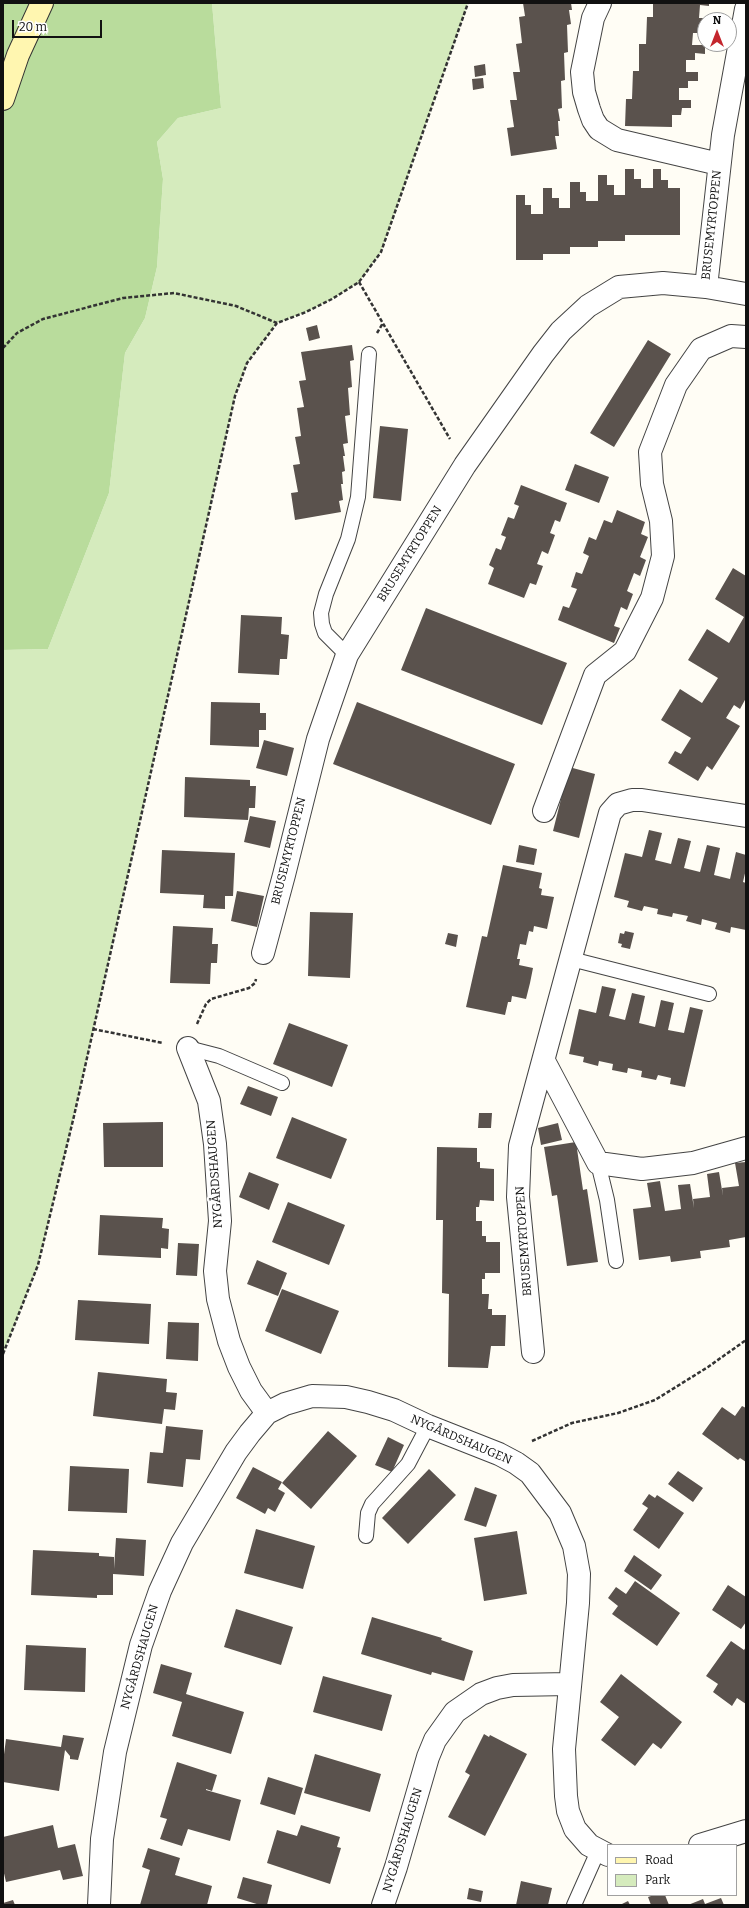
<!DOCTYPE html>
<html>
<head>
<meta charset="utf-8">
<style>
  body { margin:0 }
  #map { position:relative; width:749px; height:1908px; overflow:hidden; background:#fffdf5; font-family:Bitter,serif }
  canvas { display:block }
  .frame { position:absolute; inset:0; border:4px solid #111; pointer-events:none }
  .legend { position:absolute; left:607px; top:1844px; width:130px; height:52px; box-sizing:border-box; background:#fff; border:1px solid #a0a0a0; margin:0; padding:5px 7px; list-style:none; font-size:12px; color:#111 }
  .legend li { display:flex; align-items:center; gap:8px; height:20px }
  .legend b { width:20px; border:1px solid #a0a0a0 }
  .north { position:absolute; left:697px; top:12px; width:40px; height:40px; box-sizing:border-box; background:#fff; border:1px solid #a0a0a0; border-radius:50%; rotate:0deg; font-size:11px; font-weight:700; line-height:16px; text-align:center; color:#111 }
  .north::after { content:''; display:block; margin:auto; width:14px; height:18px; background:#c4262e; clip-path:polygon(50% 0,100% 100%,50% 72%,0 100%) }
  .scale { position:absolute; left:12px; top:20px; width:90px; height:18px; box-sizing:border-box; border:2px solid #111; border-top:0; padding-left:5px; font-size:12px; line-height:14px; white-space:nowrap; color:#111; -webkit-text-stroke:3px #fff; paint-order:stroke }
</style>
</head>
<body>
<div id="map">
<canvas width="749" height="1908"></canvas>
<div class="frame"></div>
<ul class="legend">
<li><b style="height:5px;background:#fff6b0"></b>Road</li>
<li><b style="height:11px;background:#d5ebbd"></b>Park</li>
</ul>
<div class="north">N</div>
<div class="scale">20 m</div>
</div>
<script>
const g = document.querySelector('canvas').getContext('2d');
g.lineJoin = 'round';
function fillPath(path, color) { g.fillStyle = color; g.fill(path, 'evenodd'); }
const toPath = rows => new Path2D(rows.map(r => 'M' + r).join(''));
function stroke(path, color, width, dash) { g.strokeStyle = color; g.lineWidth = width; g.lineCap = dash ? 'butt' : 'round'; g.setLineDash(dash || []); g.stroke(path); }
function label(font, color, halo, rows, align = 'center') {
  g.font = font + ' Bitter,serif'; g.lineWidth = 4; g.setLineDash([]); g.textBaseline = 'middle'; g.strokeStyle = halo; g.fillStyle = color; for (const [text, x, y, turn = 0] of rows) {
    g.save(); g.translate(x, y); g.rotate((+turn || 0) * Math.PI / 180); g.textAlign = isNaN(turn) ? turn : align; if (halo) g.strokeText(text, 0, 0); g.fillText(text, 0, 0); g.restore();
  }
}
fillPath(toPath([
  [212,3,468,3,381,252,359,282,332,299,306,312,277,323,247,363,235,396,74,1116,38,1265,3,1354,3,650,48,649,109,493,125,353,145,318,157,267,163,179,157,142,178,118,221,108]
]), '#d5ebbd');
fillPath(toPath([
  [3,3,212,3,221,108,178,118,157,142,163,179,157,267,145,318,125,353,109,493,48,649,3,650]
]), '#b9dc9c');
fillPath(toPath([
  [523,3,571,3,572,10,569,10,571,24,567,25,568,52,564,53,565,80,561,81,562,108,558,109,560,121,558,121,559,136,555,136,557,149,511,156,507,128,514,127,510,100,517,100,513,72,520,72,516,44,522,43,519,17,525,16],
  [653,3,709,3,709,6,700,5,699,18,712,18,712,20,705,20,702,33,693,33,692,45,705,45,705,54,695,53,695,60,686,60,686,72,698,72,698,81,688,81,688,88,679,88,679,100,691,100,691,108,682,108,681,115,672,115,672,127,625,126,626,99,632,99,633,71,639,71,639,44,646,44,647,17,653,17],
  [485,64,486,75,475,77,474,66],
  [483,78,484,88,473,90,472,79],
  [625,169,634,169,634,179,641,179,641,188,653,188,653,169,661,169,661,180,668,180,668,188,680,188,680,235,625,235,625,241,598,241,598,247,570,247,570,254,543,254,543,260,516,260,516,195,525,195,525,205,531,205,531,214,543,214,543,188,552,188,552,198,559,198,559,208,570,208,570,182,580,182,580,192,586,192,586,201,598,201,598,175,607,175,607,185,614,185,614,195,625,195],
  [317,325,320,338,309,341,306,328],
  [648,340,671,354,614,447,590,433],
  [352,345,354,360,350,361,352,387,348,388,350,415,345,416,348,443,343,444,345,456,343,456,345,471,342,472,343,484,341,484,343,500,339,501,341,512,295,520,291,493,298,492,293,465,300,464,295,437,301,436,297,408,304,407,299,381,306,380,301,352],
  [380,426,408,429,401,501,373,498],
  [575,464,609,477,599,503,565,490],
  [521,485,567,503,560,522,555,520,550,533,555,535,548,554,542,551,537,564,543,566,536,585,530,583,524,598,488,584,494,568,489,565,496,548,501,550,506,537,501,535,508,517,514,519,519,506,514,504],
  [617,510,645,522,641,534,648,537,640,557,646,560,640,576,634,573,627,591,633,594,627,610,621,607,614,626,620,628,614,643,558,620,563,606,569,608,577,589,571,587,576,572,582,574,589,556,583,553,589,537,596,540,604,520,612,523],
  [733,568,746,576,746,698,740,709,734,705,726,718,740,726,712,770,707,766,698,781,668,763,675,751,681,754,691,738,661,720,680,689,702,703,718,678,688,660,707,629,729,643,744,617,715,599],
  [426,608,567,663,542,725,401,670],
  [241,615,282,617,281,634,289,635,287,659,280,659,279,675,238,673],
  [211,702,260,703,260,713,266,713,266,730,259,730,259,747,210,745],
  [357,702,515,764,491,825,333,764],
  [264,740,294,748,287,776,256,768],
  [569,767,595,774,579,838,553,831],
  [185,777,250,780,250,786,256,786,255,808,249,808,248,820,184,817],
  [250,816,276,821,270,848,244,842],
  [649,830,662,833,655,860,671,864,678,838,691,841,684,868,700,872,707,845,720,848,714,875,730,879,736,852,746,855,746,869,743,882,746,883,746,930,731,927,730,933,715,929,717,923,702,919,701,925,686,921,688,916,673,913,672,917,657,914,658,909,644,906,642,911,627,907,629,901,614,897,625,853,642,857],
  [519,845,537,849,534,865,516,862],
  [162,850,235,853,233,896,225,896,225,909,203,908,204,895,160,893],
  [503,865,542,873,539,888,542,889,541,895,554,897,547,929,534,926,533,932,529,931,526,945,520,944,517,959,520,959,519,965,533,968,530,983,526,999,512,996,511,1002,508,1002,505,1015,466,1007,482,936,487,937],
  [237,891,264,896,257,927,231,921],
  [310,912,353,913,350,978,308,976],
  [173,926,213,928,212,944,218,944,217,963,211,963,210,984,170,983],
  [625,931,634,933,630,949,621,947,622,944,618,943,620,933,624,934],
  [448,933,458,935,456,947,445,944],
  [602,986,616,989,609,1016,625,1020,632,993,645,996,639,1023,655,1027,661,1000,674,1003,668,1030,684,1033,690,1007,703,1010,685,1087,670,1084,671,1078,658,1075,656,1080,641,1077,642,1071,628,1068,627,1073,612,1070,613,1064,599,1061,598,1066,583,1062,584,1057,569,1054,579,1009,596,1013],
  [289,1023,348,1045,332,1087,273,1064],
  [248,1086,278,1097,271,1116,240,1104],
  [479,1113,492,1113,491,1128,478,1128],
  [292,1117,347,1139,331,1179,276,1158],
  [163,1122,163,1167,104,1167,103,1123],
  [558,1123,562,1140,541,1145,538,1128],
  [576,1142,583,1190,587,1189,598,1262,567,1266,557,1195,552,1196,544,1147],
  [437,1147,477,1148,477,1162,480,1162,480,1168,494,1169,494,1201,480,1200,479,1207,476,1207,476,1221,482,1221,482,1236,486,1236,486,1242,500,1242,500,1273,485,1273,485,1279,482,1279,482,1294,489,1294,488,1309,492,1309,492,1315,506,1315,505,1346,491,1346,488,1368,448,1367,449,1294,442,1293,443,1220,436,1220],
  [746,1162,746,1237,729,1240,730,1247,700,1251,701,1258,671,1262,670,1256,639,1260,633,1209,651,1207,647,1183,660,1181,665,1211,681,1209,678,1185,690,1184,694,1208,693,1199,710,1197,707,1174,719,1172,723,1196,722,1188,739,1186,735,1163],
  [249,1172,279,1184,269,1210,239,1197],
  [288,1202,345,1225,329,1265,272,1242],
  [100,1215,163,1218,162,1228,169,1229,168,1249,161,1248,161,1258,98,1255],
  [178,1243,199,1244,197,1276,176,1275],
  [257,1260,287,1273,278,1296,247,1284],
  [282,1289,339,1311,321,1354,265,1331],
  [78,1300,151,1304,149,1344,75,1340],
  [168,1322,199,1323,198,1361,166,1359],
  [98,1372,167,1379,166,1392,177,1393,175,1410,164,1409,162,1424,93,1416],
  [742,1406,746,1408,746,1462,740,1458,738,1460,702,1434,722,1407,735,1416],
  [166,1426,203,1430,200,1460,186,1459,183,1487,147,1483,150,1452,163,1453],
  [328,1431,357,1456,311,1509,282,1483],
  [388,1437,404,1445,392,1472,375,1465],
  [70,1466,129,1469,127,1513,68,1511],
  [253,1467,282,1482,278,1489,285,1493,275,1512,268,1508,265,1514,236,1498],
  [429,1469,456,1495,408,1544,382,1518],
  [678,1471,703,1488,693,1502,668,1484],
  [475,1487,497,1495,486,1527,464,1520],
  [649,1494,655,1498,657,1495,684,1513,659,1549,633,1530,648,1508,642,1504],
  [256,1529,315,1546,303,1589,244,1573],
  [517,1531,527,1594,484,1601,474,1538],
  [116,1538,146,1540,144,1576,113,1574,113,1595,97,1595,97,1598,31,1595,33,1550,99,1553,99,1556,114,1557,114,1569],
  [634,1555,662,1575,651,1590,624,1571],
  [635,1581,680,1613,657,1646,612,1614,618,1606,608,1598,616,1587,626,1594],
  [728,1585,746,1597,746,1622,741,1629,712,1610],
  [236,1609,293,1627,281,1665,224,1647],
  [372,1617,442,1638,441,1640,473,1651,464,1681,432,1672,431,1675,361,1654],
  [731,1641,744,1650,746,1647,746,1704,737,1698,732,1706,713,1692,718,1684,706,1676],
  [26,1645,86,1648,85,1692,24,1690],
  [161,1664,192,1673,186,1694,244,1712,231,1754,172,1736,182,1702,153,1693],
  [621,1674,682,1722,661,1749,653,1743,635,1766,601,1740,619,1717,600,1702],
  [323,1676,392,1695,382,1731,313,1712],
  [484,1734,489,1737,490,1735,527,1754,485,1836,448,1817,470,1775,465,1772],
  [63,1735,84,1738,78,1760,70,1759,70,1756,65,1750,59,1791,3,1782,3,1762,6,1739,61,1747],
  [315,1754,381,1774,370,1812,304,1793],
  [177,1762,217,1775,212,1791,206,1789,206,1790,241,1800,230,1841,188,1829,182,1846,160,1839,167,1819,160,1817],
  [268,1777,303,1788,295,1815,260,1804],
  [53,1825,58,1848,75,1844,83,1876,63,1880,60,1870,6,1882,3,1869,3,1837],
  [301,1825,340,1837,337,1847,341,1848,330,1884,267,1863,277,1830,297,1836],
  [148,1848,180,1858,175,1875,212,1886,207,1905,140,1905,150,1870,142,1867],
  [243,1877,272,1885,267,1905,260,1905,237,1898],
  [521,1881,552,1888,548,1905,516,1905],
  [469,1888,483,1891,481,1902,467,1899],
  [654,1895,665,1895,669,1905,651,1905,648,1897],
  [721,1898,724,1905,688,1905,703,1899,705,1904],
  [13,1900,15,1905,3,1905,3,1903],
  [628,1901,630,1905,620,1905]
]), '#5a524d');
const lane = toPath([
  [347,655,325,633,322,624,321,613,326,594,348,539,358,497,369,354],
  [571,959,709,994],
  [188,1048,219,1056,282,1083],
  [598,1163,607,1200,616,1261],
  [366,1536,368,1513,372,1504,408,1464,428,1426],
  [574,1905,598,1851]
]);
const street = toPath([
  [600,3,593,18,582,72,584,92,589,109,593,120,599,129,617,140,719,164],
  [706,287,723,135,746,9],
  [544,811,595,675,625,651,652,598,663,556,661,521,652,484,650,452,676,385,701,349,731,336,746,337],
  [263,953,284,875,318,739,347,655,465,465,543,354,561,331,588,306,619,287,663,283,706,287,746,294],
  [188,1048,209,1101,215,1144,220,1221,215,1271,218,1299,229,1341,239,1367,251,1391,267,1413],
  [544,1061,598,1163,642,1169,693,1163,746,1148],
  [533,1352,518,1197,520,1146,610,813,618,804,632,800,642,800,746,816],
  [700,1845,746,1831],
  [99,1905,102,1839,115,1752,141,1645,160,1591,182,1543,236,1452,250,1433,267,1413,285,1404,312,1396,346,1397,368,1402,394,1410,428,1426,499,1454,516,1463,530,1473,560,1513,574,1546,579,1574,578,1603,564,1749,566,1796,568,1811,575,1829,589,1845,608,1855],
  [383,1905,396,1867,428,1757,435,1740,455,1712,481,1694,497,1688,513,1685,569,1684]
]);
const secondary = toPath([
  [3,99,18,55,42,3]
]);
stroke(lane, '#444', 16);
stroke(street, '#444', 24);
stroke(secondary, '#333', 24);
stroke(toPath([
  [359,282,450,439],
  [377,333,383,323],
  [3,348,17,333,43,319,123,298,174,293,236,306,277,323],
  [197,1024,206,1004,211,999,249,988,255,983,256,979],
  [93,1029,163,1043],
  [3,1354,38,1265,74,1116,235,396,247,363,277,323,306,312,332,299,359,282,381,252,468,3],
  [532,1441,572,1423,618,1413,655,1400,708,1367,746,1340]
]), '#333', 2.5, [4, 2]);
stroke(lane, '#fff', 14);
stroke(street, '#fff', 22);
stroke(secondary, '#fff6b0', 22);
label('12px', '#111', '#fff', [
  ["BRUSEMYRTOPPEN",712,225,-84],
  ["BRUSEMYRTOPPEN",410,554,-58],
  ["BRUSEMYRTOPPEN",289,851,-76],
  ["NYGÅRDSHAUGEN",215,1174,-94],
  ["BRUSEMYRTOPPEN",524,1241,-94],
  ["NYGÅRDSHAUGEN",461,1440,23],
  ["NYGÅRDSHAUGEN",140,1657,-74],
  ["NYGÅRDSHAUGEN",403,1840,-73]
]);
</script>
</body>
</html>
